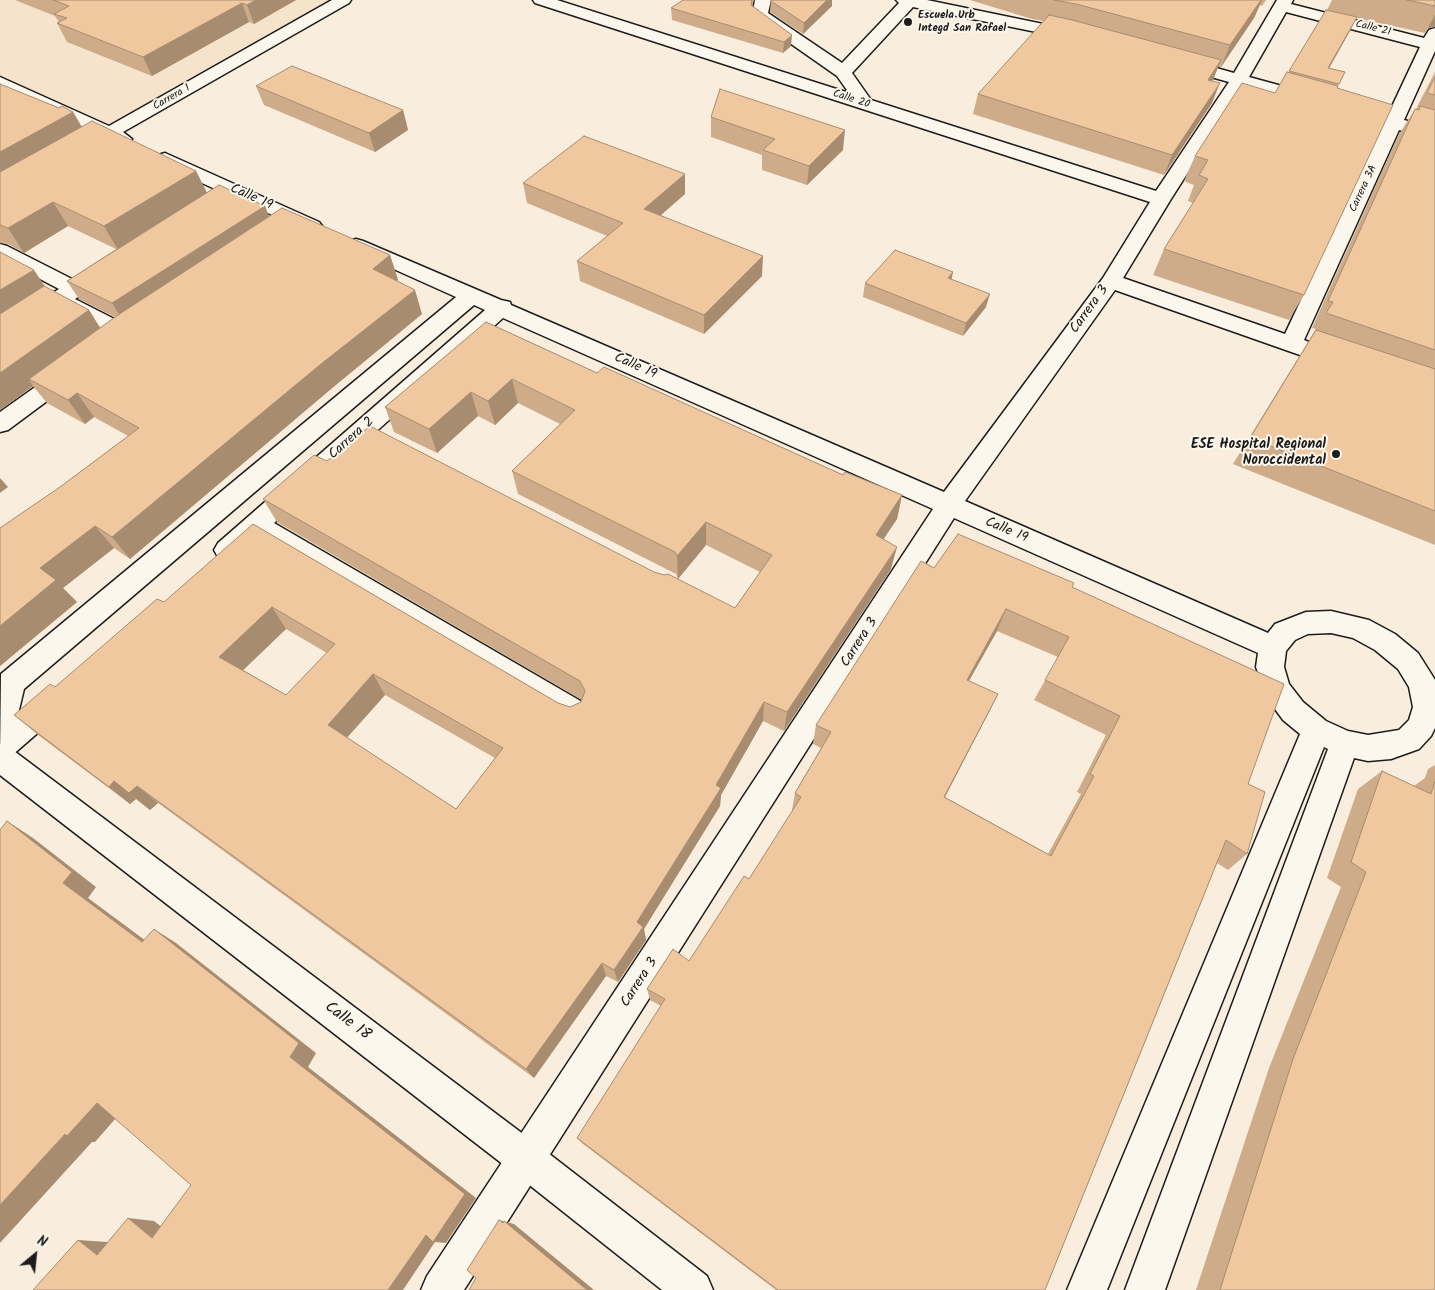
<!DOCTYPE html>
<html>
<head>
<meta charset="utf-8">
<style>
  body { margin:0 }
  #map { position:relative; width:1435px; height:1290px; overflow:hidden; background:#f9eedd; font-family:Kalam,sans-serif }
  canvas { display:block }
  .north { position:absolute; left:10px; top:1230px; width:50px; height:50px; -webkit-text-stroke:4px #fbf7ec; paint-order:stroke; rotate:28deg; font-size:14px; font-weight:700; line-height:20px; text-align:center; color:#1c1c1c }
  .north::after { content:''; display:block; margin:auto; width:18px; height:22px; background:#1c1c1c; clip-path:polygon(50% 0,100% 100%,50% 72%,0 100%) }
</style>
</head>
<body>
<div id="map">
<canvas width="1435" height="1290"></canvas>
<div class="north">N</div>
</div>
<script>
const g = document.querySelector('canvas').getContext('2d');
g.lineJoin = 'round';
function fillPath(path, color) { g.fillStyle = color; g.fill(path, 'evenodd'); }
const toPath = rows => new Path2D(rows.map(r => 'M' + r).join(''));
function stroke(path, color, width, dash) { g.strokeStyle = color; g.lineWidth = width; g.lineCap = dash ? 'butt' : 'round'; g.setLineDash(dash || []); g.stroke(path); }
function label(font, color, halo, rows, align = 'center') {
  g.font = font + ' Kalam,sans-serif'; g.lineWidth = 4; g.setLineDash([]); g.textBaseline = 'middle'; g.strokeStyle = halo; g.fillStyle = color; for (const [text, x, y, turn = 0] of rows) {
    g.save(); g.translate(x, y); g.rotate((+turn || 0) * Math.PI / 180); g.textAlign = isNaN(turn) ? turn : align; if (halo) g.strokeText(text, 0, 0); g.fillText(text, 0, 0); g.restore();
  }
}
fillPath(toPath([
  [0,0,331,0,104,130,0,84]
]), '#f6e3cb');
const minor = toPath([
  [332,0,351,0,349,3,123,132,132,139,129,143,123,144,110,140,97,145,91,144,88,140,96,133,0,88,0,77,109,126,332,0],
  [533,0,557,0,849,93,837,76,754,18,752,15,755,0,771,0,768,13,842,63,899,3,896,0,927,0,1082,32,1084,35,1082,38,1076,40,913,7,852,73,871,100,1156,191,1229,82,1175,67,1173,63,1175,59,1181,58,1234,73,1277,0,1293,0,1291,4,1424,38,1429,30,1435,28,1435,51,1404,120,1435,128,1435,139,1399,130,1304,340,1316,345,1319,350,1316,355,1308,357,1300,355,1115,290,965,501,1268,633,1275,624,1306,612,1331,611,1369,620,1395,634,1418,653,1435,680,1435,728,1431,736,1419,749,1391,759,1368,761,1354,758,1165,1290,1125,1290,1328,749,1324,747,1107,1290,1067,1290,1300,734,1283,720,1267,698,1256,667,1258,653,954,518,464,1290,421,1290,427,1276,933,509,503,318,274,523,584,703,588,712,584,721,574,725,564,721,257,538,236,557,227,560,218,557,214,550,218,543,485,310,474,305,24,689,18,714,45,691,55,688,65,691,69,700,65,709,10,757,0,761,1,674,456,297,349,249,346,245,349,241,356,239,363,241,501,300,510,302,511,305,944,492,1103,278,1150,202,535,3,533,0],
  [1286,12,1420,47,1388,115,1249,77,1286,12],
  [1243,86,1383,125,1285,334,1123,278,1171,199,1243,86],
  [1331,633,1353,638,1375,650,1398,669,1409,687,1413,707,1409,720,1399,730,1368,735,1348,731,1326,721,1303,702,1289,684,1284,667,1286,651,1295,640,1308,634,1331,633],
  [165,153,319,222,322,226,319,230,312,232,305,230,158,163,156,159,158,155,165,153],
  [0,244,7,246,74,280,98,265,105,264,112,265,115,270,112,275,75,299,132,328,135,333,132,338,124,340,116,338,60,309,8,342,0,344,0,327,59,289,0,258,0,244],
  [70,365,78,368,81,373,78,378,8,430,0,432,0,412,62,368,70,365]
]);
const primary = toPath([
  [0,744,10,748,539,1146,707,1276,713,1290,662,1290,513,1172,0,775,0,744]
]);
stroke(minor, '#1c1c1c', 3);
stroke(primary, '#1c1c1c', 3);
fillPath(minor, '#fbf7ec');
fillPath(primary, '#fbf7ec');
fillPath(toPath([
  [15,0,296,0,254,24,249,22,152,76,67,42,57,23,59,22,55,16],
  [683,0,754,0,752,6,791,46,783,53,672,20,671,8],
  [771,0,832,0,832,6,803,34,770,12],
  [970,0,1266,0,1262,6,1260,5,1254,18,1221,67,1218,67,1212,81,1212,103,1164,175,973,114,978,94,1044,21,1032,19],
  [1332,0,1435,0,1435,27,1428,28,1425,33,1356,18,1329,68,1345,72,1337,88,1304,295,1289,320,1153,275,1164,249,1193,203,1188,201,1194,185,1184,181,1195,156,1275,93,1289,72,1326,10,1327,10],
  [1435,72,1435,545,1233,464,1316,329,1312,328,1398,136,1415,109,1416,109],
  [0,84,59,108,73,112,82,127,196,171,207,193,265,206,269,217,390,255,398,280,397,281,422,314,331,389,130,559,114,548,63,588,77,602,0,666,60,487,128,436,94,417,85,424,47,403,33,386,0,410,45,287,89,310,100,328,115,317,79,299,67,281,116,249,68,226,24,253,8,244,0,243],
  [256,86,403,110,408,130,375,152,264,105],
  [711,117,843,150,807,185,762,170,762,155,711,137],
  [523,183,685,194,661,215,762,276,704,334,580,281,577,261,607,236,527,203],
  [953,272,951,279,986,307,963,336,863,297,865,283],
  [486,322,597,373,843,475,902,495,897,519,883,539,891,569,784,731,763,721,721,795,720,806,644,929,646,940,618,982,606,976,534,1078,158,803,150,810,136,799,130,804,38,735,14,715,55,687,164,602,253,524,558,703,570,707,581,702,582,700,277,522,263,499,327,461,654,572,735,608,760,572,706,545,678,579,676,574,518,494,512,471,560,424,518,403,495,425,478,416,437,453,394,432,385,407],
  [286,629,327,653,286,695,243,670],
  [385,695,495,758,456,809,347,738],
  [934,568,1072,587,1248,784,1247,854,1228,870,1217,863,1045,1290,776,1290,583,1144,577,1138,661,1006,650,1000,647,989,689,961,749,879,793,810,792,810,795,793,821,748,813,744,816,725],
  [997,631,1058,657,1034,700,1106,735,1077,792,1081,794,1048,854,945,797,988,714,998,694,969,681],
  [1435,765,1435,1290,1196,1290,1269,1068,1341,887,1327,878,1358,789,1382,771,1414,786,1425,778,1428,769]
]), '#ceac8a');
fillPath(toPath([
  [256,0,296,0,254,24,247,5],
  [827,0,832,0,832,6,803,34,804,23],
  [1261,0,1262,0,1254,18,1221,67,1230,45],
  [242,3,249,22,152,76,143,57],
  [1435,15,1435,27,1428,28,1425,33],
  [1357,17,1350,31,1322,81,1328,68],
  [792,35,791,46,783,53,784,42],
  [1221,60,1213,80,1200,99,1208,80],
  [1220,83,1212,103,1164,175,1172,155],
  [403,110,408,130,375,152,369,133],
  [73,112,87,136,0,185,0,152],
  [845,130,843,150,807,185,809,166],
  [196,171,208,195,118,250,104,226],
  [685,174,685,194,646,228,644,209],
  [53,202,68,226,24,253,8,228],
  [265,206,272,224,123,321,112,303],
  [390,255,398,280,381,294,373,269],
  [763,256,762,276,704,334,704,315],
  [34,270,50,294,0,325,0,290],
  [953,272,950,286,948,278],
  [415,290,422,314,331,389,130,559,112,537,321,364],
  [990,294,986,307,963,336,966,323],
  [89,310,104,334,29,379,33,386,0,410,0,373],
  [512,379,518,403,495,425,488,401],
  [471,392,478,416,437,453,429,429],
  [77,393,94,417,85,424,68,400],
  [0,478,8,487,0,493],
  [902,495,897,519,871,558,876,535],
  [706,522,706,545,678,579,677,556],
  [95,526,114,548,63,588,77,602,0,666,0,626,40,568],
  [897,547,891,569,784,731,787,712],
  [272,607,286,629,236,677,219,657],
  [1006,609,997,631,958,700,967,680],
  [373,674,385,695,341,744,328,725],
  [998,694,988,714,936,814,944,797],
  [764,702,763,721,721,795,720,806,644,929,646,940,618,982,614,970,637,922],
  [114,781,136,799,130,804,109,787],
  [137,786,158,803,150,810,129,793],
  [7,821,33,838,96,887,88,898,165,955,142,942,63,883],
  [154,929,176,943,316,1053,308,1067,476,1198,446,1243,435,1242,403,1290,388,1290,426,1235,290,1057],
  [602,963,606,976,534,1078,526,1069],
  [97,1103,123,1110,95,1142,92,1142,0,1243,0,1205,65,1134],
  [128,1218,154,1221,178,1240,152,1238],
  [499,1220,514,1224,594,1290,587,1290],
  [78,1240,107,1242,125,1256,97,1255]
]), '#a88c70');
const building = toPath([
  [53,0,256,0,247,5,242,3,143,57,57,23,67,18,54,14,69,6,53,0],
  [683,0,752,0,751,5,792,35,784,42,671,8,683,0],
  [771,0,827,0,804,23,771,1,771,0],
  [1054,0,1261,0,1230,45,1076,4,1054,0],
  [1407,0,1435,0,1435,6,1407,0],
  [1326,10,1357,17,1328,68,1345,72,1339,84,1289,71,1326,10],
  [1049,15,1072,20,1221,60,1208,80,1220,83,1172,155,978,94,1049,15],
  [292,66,403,110,369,133,256,86,292,66],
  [1287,72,1338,86,1337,88,1393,105,1304,295,1164,249,1208,179,1199,175,1208,160,1195,156,1242,83,1275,93,1287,72],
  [1435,77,1435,95,1427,93,1435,77],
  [0,84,59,108,62,106,73,112,0,152,0,84],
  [720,89,845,130,809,166,763,150,775,139,711,117,720,89],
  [1420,106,1435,110,1435,350,1326,313,1333,302,1328,301,1415,109,1419,110,1420,106],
  [92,121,196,171,104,226,53,202,8,228,0,225,0,172,92,121],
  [584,136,685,174,644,209,763,256,704,315,577,261,623,223,523,183,584,136],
  [219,185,265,206,112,303,67,281,219,185],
  [282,208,390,255,373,269,415,290,321,364,112,537,95,526,40,568,56,580,0,626,0,528,60,487,139,428,77,393,68,400,29,379,118,315,282,208],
  [895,250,953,272,948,278,990,294,966,323,865,283,895,250],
  [0,252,34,270,0,290,0,252],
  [44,286,89,310,0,373,0,314,44,286],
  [486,322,597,373,604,367,843,475,845,472,902,495,876,535,897,547,787,712,764,702,716,785,721,788,637,922,643,927,614,970,602,963,526,1069,137,786,129,793,114,781,109,787,14,715,50,684,55,687,157,599,164,602,253,524,558,703,570,707,581,702,585,691,580,681,263,499,314,455,327,461,370,426,654,572,664,575,668,574,735,608,772,555,706,522,677,556,675,552,512,471,575,410,512,379,488,401,471,392,429,429,385,407,486,322],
  [272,607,335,644,286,695,219,657,272,607],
  [373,674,503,748,456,809,328,725,373,674],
  [1316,330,1435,369,1435,511,1250,438,1316,330],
  [958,534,1074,583,1072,587,1284,684,1248,784,1265,792,1247,854,1226,840,1045,1290,778,1290,577,1138,665,999,647,989,673,949,689,961,744,876,749,879,801,797,795,793,831,732,816,725,921,561,934,568,958,534],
  [1006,609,1069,637,1045,680,1120,716,1090,774,1094,776,1051,856,944,797,998,694,967,680,1006,609],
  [1382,771,1431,794,1435,781,1435,1290,1220,1290,1293,1059,1366,872,1351,862,1382,771],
  [7,821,72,872,63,883,142,942,154,929,299,1043,290,1057,465,1194,433,1242,426,1235,388,1290,33,1290,78,1240,97,1255,128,1218,152,1238,191,1185,97,1103,67,1136,65,1134,0,1205,0,830,7,821],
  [499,1220,503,1223,504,1221,587,1290,469,1290,476,1278,467,1270,499,1220]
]);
fillPath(building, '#f0c8a0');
stroke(building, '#a88c70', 1);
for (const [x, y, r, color] of [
  [908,22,5,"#1c1c1c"],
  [1336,454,5,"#1c1c1c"]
]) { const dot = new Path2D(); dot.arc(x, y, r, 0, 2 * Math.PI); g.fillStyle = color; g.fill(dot); stroke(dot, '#fbf7ec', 2); }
label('bold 11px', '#1c1c1c', '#fbf7ec', [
  ["Escuela Urb",918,16],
  ["Integd San Rafael",918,29]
], 'left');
label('11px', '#1c1c1c', '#fbf7ec', [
  ["Calle 21",1373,29,14],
  ["Carrera 1",172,98,-30],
  ["Calle 20",851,100,18],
  ["Carrera 3A",1364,189,-65]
]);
label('14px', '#1c1c1c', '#fbf7ec', [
  ["Calle 19",251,198,24],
  ["Carrera 3",1090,310,-54],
  ["Calle 19",635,367,24],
  ["Carrera 2",352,439,-42],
  ["Calle 19",1006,531,23],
  ["Carrera 3",860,643,-57],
  ["Carrera 3",640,983,-57]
]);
label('bold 14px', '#1c1c1c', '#fbf7ec', [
  ["ESE Hospital Regional",1326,446],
  ["Noroccidental",1326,462]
], 'right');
label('16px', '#1c1c1c', '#fbf7ec', [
  ["Calle 18",347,1022,37]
]);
</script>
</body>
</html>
